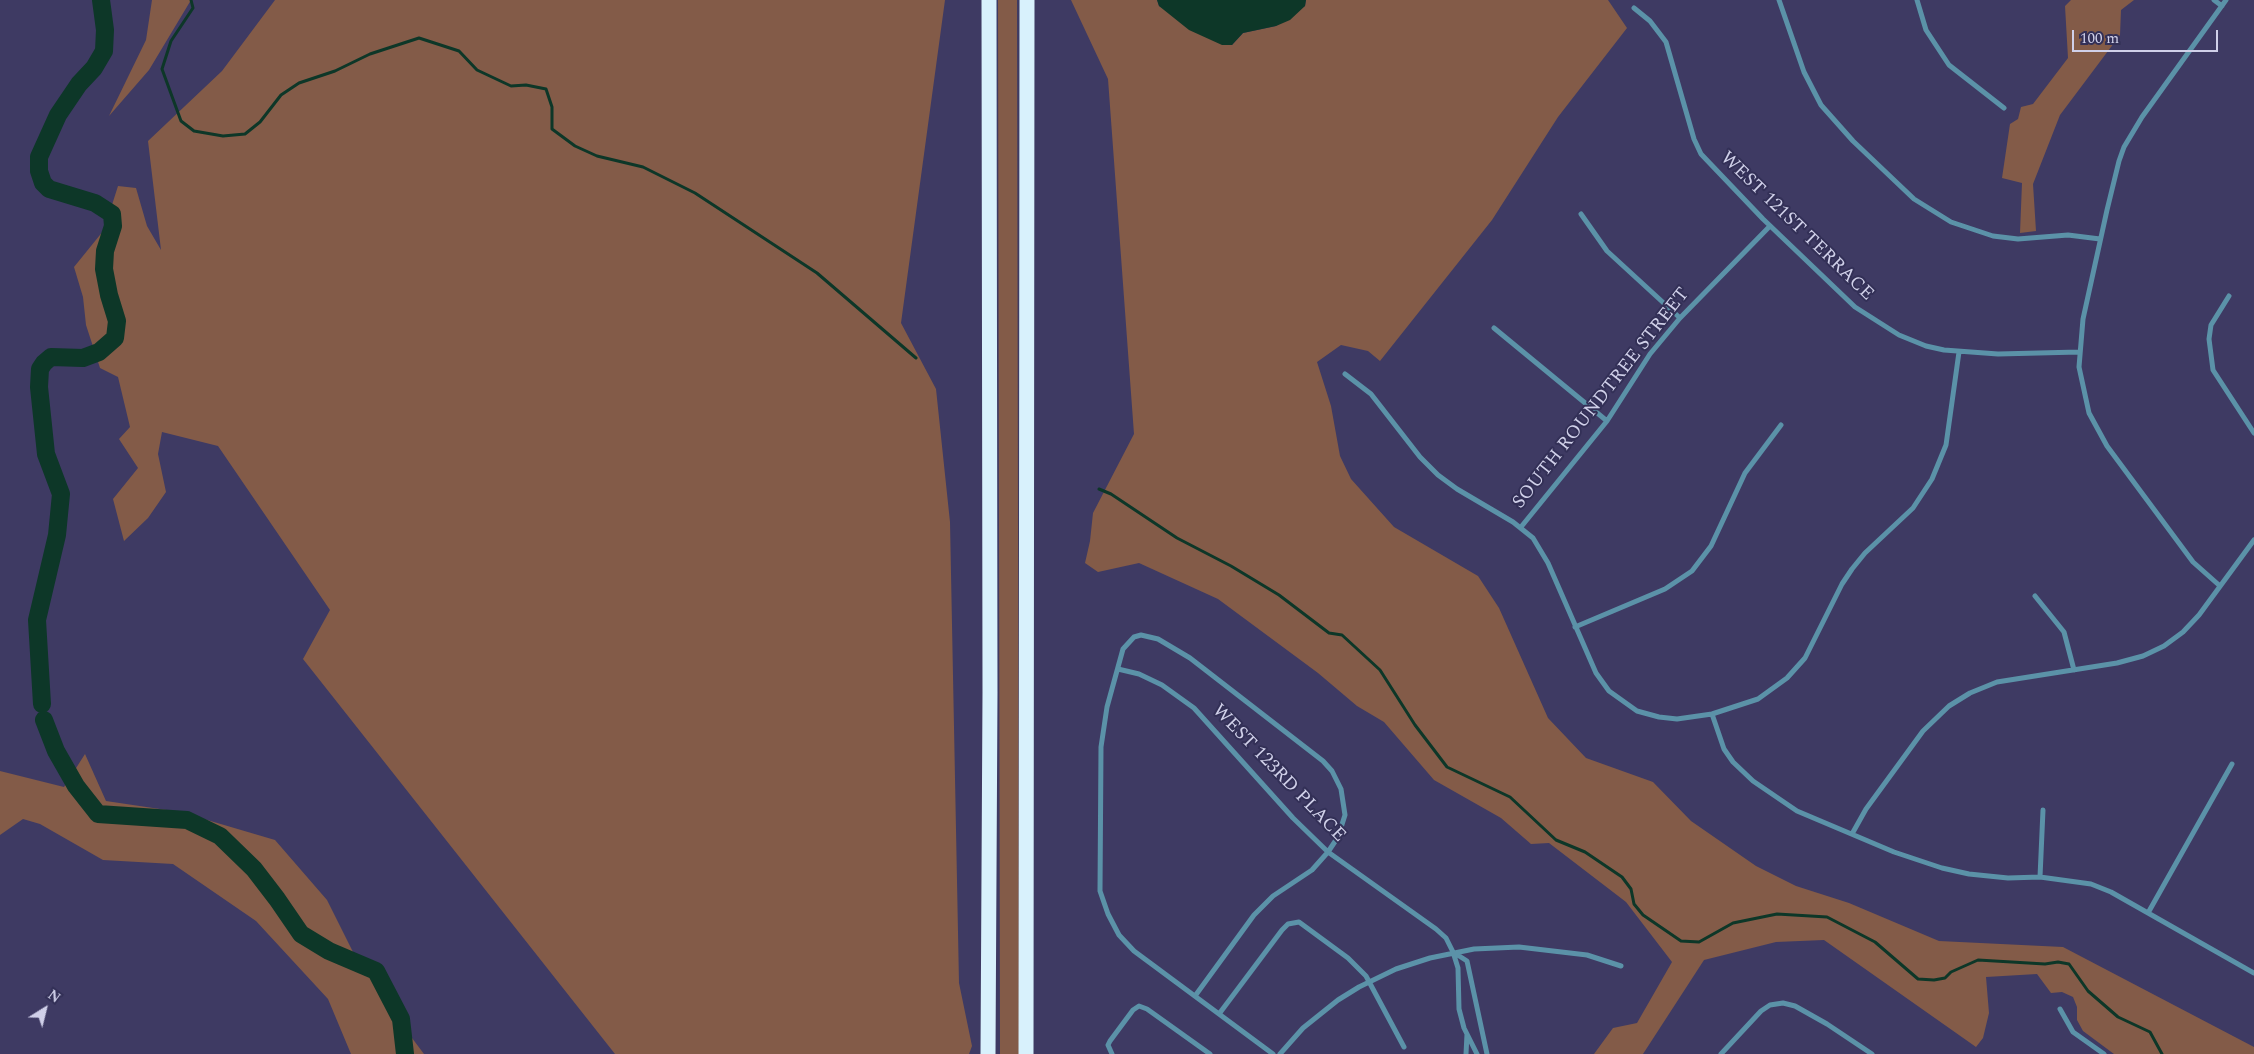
<!DOCTYPE html>
<html>
<head>
<meta charset="utf-8">
<style>
  body { margin:0 }
  #map { position:relative; width:2254px; height:1054px; overflow:hidden; background:#3e3a63; font-family:Spectral,serif }
  canvas { display:block }
  .north { position:absolute; left:20px; top:984px; width:50px; height:50px; -webkit-text-stroke:4px #333057; paint-order:stroke; rotate:36deg; font-size:14px; font-weight:700; line-height:20px; text-align:center; color:#d0d0e9 }
  .north::after { content:''; display:block; margin:auto; width:18px; height:22px; background:#d0d0e9; clip-path:polygon(50% 0,100% 100%,50% 72%,0 100%) }
  .scale { position:absolute; left:2072px; top:30px; width:146px; height:22px; box-sizing:border-box; border:2px solid #d0d0e9; border-top:0; padding-left:6px; font-size:15px; line-height:18px; white-space:nowrap; color:#d0d0e9; -webkit-text-stroke:4px #333057; paint-order:stroke }
</style>
</head>
<body>
<div id="map">
<canvas width="2254" height="1054"></canvas>
<div class="north">N</div>
<div class="scale">100 m</div>
</div>
<script>
const g = document.querySelector('canvas').getContext('2d');
g.lineJoin = 'round';
function fillPath(path, color) { g.fillStyle = color; g.fill(path, 'evenodd'); }
const toPath = rows => new Path2D(rows.map(r => 'M' + r).join(''));
function stroke(path, color, width, dash) { g.strokeStyle = color; g.lineWidth = width; g.lineCap = dash ? 'butt' : 'round'; g.setLineDash(dash || []); g.stroke(path); }
function label(font, color, halo, rows, align = 'center') {
  g.font = font + ' Spectral,serif'; g.lineWidth = 4; g.setLineDash([]); g.textBaseline = 'middle'; g.strokeStyle = halo; g.fillStyle = color; for (const [text, x, y, turn = 0] of rows) {
    g.save(); g.translate(x, y); g.rotate((+turn || 0) * Math.PI / 180); g.textAlign = isNaN(turn) ? turn : align; if (halo) g.strokeText(text, 0, 0); g.fillText(text, 0, 0); g.restore();
  }
}
fillPath(toPath([
  [152,0,191,0,149,70,109,116,146,40],
  [275,0,945,0,901,323,936,389,950,522,959,983,972,1046,969,1054,615,1054,303,659,330,610,218,446,162,432,158,454,166,492,148,518,124,541,113,499,138,468,119,439,130,427,118,377,100,368,86,325,83,297,74,267,104,230,118,186,136,188,147,226,161,250,148,141,222,71],
  [998,0,1017,0,1019,1054,1000,1054],
  [1071,0,1157,0,1159,6,1232,45,1243,33,1276,26,1305,6,1306,0,1608,0,1627,28,1558,117,1492,220,1380,361,1368,351,1341,345,1317,362,1331,406,1340,456,1351,479,1394,527,1478,576,1499,608,1548,718,1586,758,1653,782,1691,821,1756,866,1796,886,1849,903,1939,941,2063,947,2254,1047,2254,1054,2114,1054,2083,1031,2077,1020,2077,1007,2073,997,2062,992,2051,993,2037,974,1986,977,1989,1013,1983,1038,1976,1047,1824,940,1776,942,1704,960,1643,1054,1594,1054,1613,1028,1637,1023,1672,962,1626,902,1549,843,1531,844,1501,818,1434,780,1384,722,1357,706,1318,673,1218,599,1139,563,1098,572,1085,563,1090,541,1093,513,1134,434,1108,79],
  [2071,0,2134,0,2121,10,2120,35,2060,115,2033,184,2036,231,2020,233,2022,183,2002,178,2010,124,2018,119,2021,107,2033,104,2068,58,2065,6],
  [85,754,106,801,180,812,275,840,327,900,355,956,375,977,400,1022,424,1054,351,1054,328,999,256,921,173,864,103,860,40,824,23,819,0,835,0,771,64,787]
]), '#835b48');
fillPath(toPath([
  [1157,0,1306,0,1305,6,1290,20,1276,26,1243,33,1232,45,1222,45,1189,30,1159,6]
]), '#0d3728');
stroke(toPath([
  [191,0,193,8,171,41,162,69,181,121,194,131,223,136,245,134,260,122,281,95,299,83,335,71,370,54,419,38,459,51,477,70,511,86,526,85,546,89,552,107,552,129,575,146,597,156,643,167,695,193,817,273,916,358],
  [1099,489,1111,494,1177,538,1231,566,1279,595,1329,633,1342,635,1380,670,1415,725,1447,767,1510,797,1556,840,1585,852,1622,877,1631,889,1634,904,1643,915,1681,941,1699,942,1733,923,1777,914,1827,917,1875,942,1918,979,1934,980,1945,978,1951,972,1978,960,2045,964,2058,962,2069,964,2088,991,2118,1017,2150,1032,2162,1054]
]), '#0d3728', 3);
stroke(toPath([
  [42,704,37,620,57,535,61,494,46,454,39,387,40,369,44,363,51,357,83,358,99,352,115,338,117,321,109,295,104,269,105,251,113,226,112,214,95,203,49,189,43,183,39,171,39,157,58,115,79,84,94,68,104,51,105,30,101,0],
  [44,720,56,751,76,786,98,814,187,820,220,836,254,869,277,899,301,934,329,951,376,971,401,1019,405,1054]
]), '#0d3728', 18);
stroke(toPath([
  [1779,0,1804,72,1821,105,1853,141,1914,199,1951,222,1993,236,2018,239,2068,235,2100,239],
  [1917,0,1926,30,1949,65,2004,108],
  [2214,0,2222,6],
  [1634,8,1650,21,1666,42,1694,139,1701,154,1763,219,1855,307,1899,335,1926,346,1944,350,1998,354,2079,352],
  [1581,214,1607,251,1680,318],
  [2229,296,2211,325,2209,339,2213,370,2254,433],
  [1494,328,1607,421],
  [1345,374,1371,394,1420,457,1438,475,1457,489,1513,522,1533,538,1548,563,1596,673,1609,691,1637,711,1659,717,1677,719,1712,714,1758,699,1787,678,1805,658,1842,584,1852,569,1865,553,1913,508,1932,479,1946,445,1959,352],
  [1521,527,1607,421,1650,354,1680,318,1770,226],
  [2220,586,2193,562,2107,446,2089,413,2079,367,2083,319,2107,210,2119,161,2124,147,2142,117,2226,0],
  [2035,596,2064,632,2074,670],
  [1575,627,1665,589,1692,571,1711,546,1745,473,1781,425],
  [1118,669,1139,674,1162,685,1194,708,1293,818,1328,852,1436,929,1446,938,1453,952,1458,968,1459,1009,1464,1028,1477,1054],
  [1712,714,1724,749,1733,762,1753,781,1797,811,1894,852,1942,868,1969,874,2008,878,2040,877,2091,884,2111,892,2254,973],
  [1852,834,1866,809,1923,731,1949,706,1970,693,1997,682,2117,663,2143,656,2164,646,2183,632,2199,615,2254,540],
  [2040,877,2043,810],
  [2148,913,2232,764],
  [1453,952,1467,961,1487,1054],
  [1195,996,1254,915,1273,896,1312,870,1328,852,1338,837,1345,815,1341,789,1332,771,1323,761,1190,658,1158,639,1141,635,1134,637,1123,649,1107,707,1101,747,1100,891,1108,914,1119,935,1134,951,1273,1054],
  [2060,1009,2073,1032,2104,1054],
  [1219,1014,1282,930,1288,924,1299,922,1348,958,1366,976,1404,1047],
  [1112,1054,1108,1045,1110,1041,1133,1010,1139,1006,1147,1009,1210,1054],
  [1280,1054,1303,1028,1338,1000,1359,987,1396,969,1430,958,1474,949,1519,947,1587,955,1621,966],
  [1466,1054,1467,1034],
  [1721,1054,1761,1011,1770,1005,1783,1003,1795,1006,1827,1024,1872,1054]
]), '#5b92a8', 5);
stroke(toPath([
  [988,1054,990,692,989,0],
  [1026,1054,1027,0]
]), '#d8f1fc', 15);
label('19px', '#d0d0e9', '#333057', [
  ["WEST 121ST TERRACE",1796,227,44],
  ["SOUTH ROUNDTREE STREET",1602,399,-52],
  ["WEST 123RD PLACE",1278,774,46]
]);
</script>
</body>
</html>
